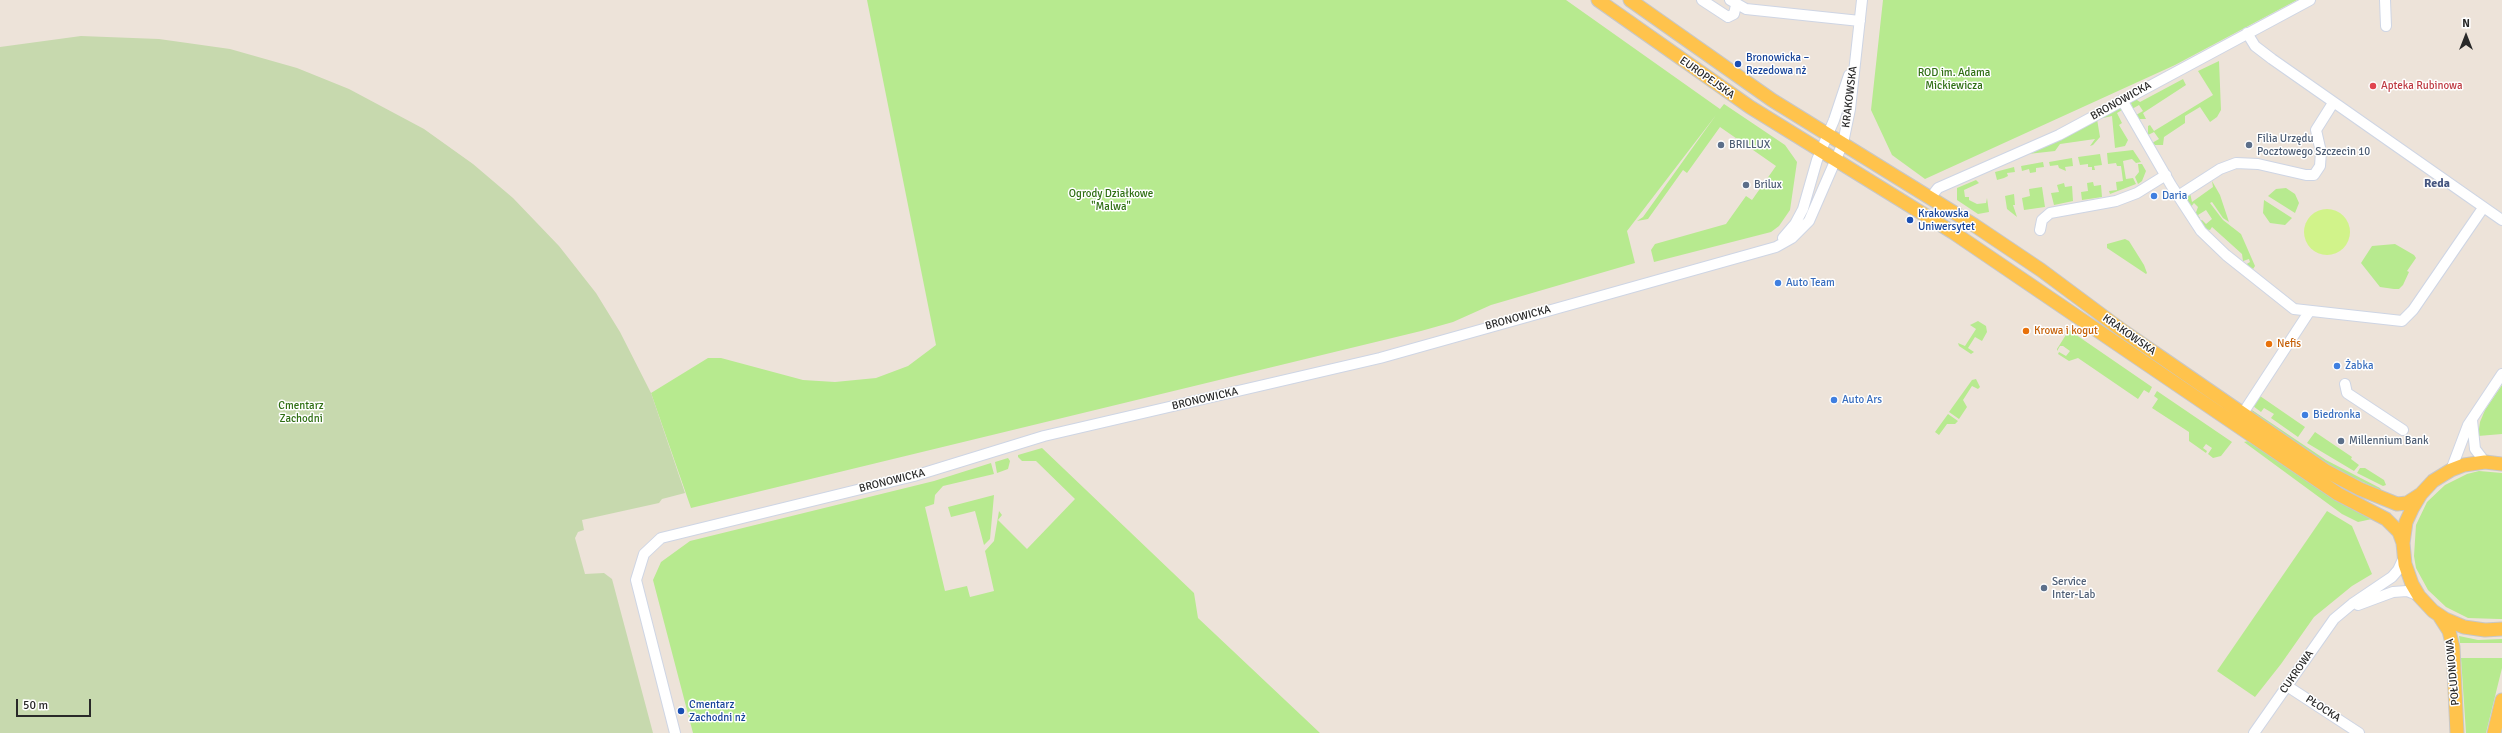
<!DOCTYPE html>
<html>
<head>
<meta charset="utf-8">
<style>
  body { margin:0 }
  #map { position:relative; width:2502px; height:733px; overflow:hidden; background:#ede3d9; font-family:Signika,sans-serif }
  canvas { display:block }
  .north { position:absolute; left:2446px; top:16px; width:40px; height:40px; -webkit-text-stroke:3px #fff; paint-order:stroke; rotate:0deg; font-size:11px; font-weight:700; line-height:16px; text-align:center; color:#292929 }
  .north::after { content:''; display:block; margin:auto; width:14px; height:18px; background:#292929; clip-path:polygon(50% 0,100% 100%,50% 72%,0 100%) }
  .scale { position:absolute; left:16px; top:699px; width:75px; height:18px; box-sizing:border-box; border:2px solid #292929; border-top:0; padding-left:5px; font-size:12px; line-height:14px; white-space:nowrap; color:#292929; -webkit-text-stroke:3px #fff; paint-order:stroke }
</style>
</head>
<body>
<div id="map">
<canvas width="2502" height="733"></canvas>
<div class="north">N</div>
<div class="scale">50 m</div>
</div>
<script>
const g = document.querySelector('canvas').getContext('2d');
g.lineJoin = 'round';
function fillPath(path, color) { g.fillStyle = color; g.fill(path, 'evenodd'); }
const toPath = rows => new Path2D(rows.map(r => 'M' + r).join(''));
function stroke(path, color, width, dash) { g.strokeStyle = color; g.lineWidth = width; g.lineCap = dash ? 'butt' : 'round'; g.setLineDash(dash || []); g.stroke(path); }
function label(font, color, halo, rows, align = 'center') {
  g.font = font + ' Signika,sans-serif'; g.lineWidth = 3; g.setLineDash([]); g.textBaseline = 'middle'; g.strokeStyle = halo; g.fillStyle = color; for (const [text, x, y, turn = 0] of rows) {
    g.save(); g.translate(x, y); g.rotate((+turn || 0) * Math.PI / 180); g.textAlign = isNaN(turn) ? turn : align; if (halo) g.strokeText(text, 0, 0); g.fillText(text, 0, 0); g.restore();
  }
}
fillPath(toPath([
  [867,0,1566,0,1720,109,1724,104,1785,145,1797,162,1790,210,1779,226,1771,232,1654,262,1651,250,1655,244,1726,224,1746,196,1752,200,1776,166,1720,127,1687,173,1683,170,1648,219,1637,221,1643,217,1716,115,1627,231,1635,263,1491,305,1453,322,1421,331,691,508,651,393,708,358,721,358,803,380,835,382,876,378,908,366,936,345],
  [1883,0,2297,0,2175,65,1925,179,1892,155,1871,110],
  [2219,61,2221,110,2217,117,2210,122,2200,107,2185,116,2185,123,2164,137,2163,145,2155,145,2152,143,2159,139,2154,132,2148,135,2148,126,2150,125,2154,131,2213,95,2198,71],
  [2183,79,2186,85,2143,113,2146,119,2138,119,2136,115,2143,111,2139,105,2132,109,2131,102,2134,98,2140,102],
  [2119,106,2122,110,2117,113,2122,123,2119,125,2128,140,2125,146,2115,148,2112,116,2103,118,2103,116],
  [2097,119,2100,137,2093,145,2090,146,2095,139,2060,144,2055,151,2028,154],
  [2133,150,2141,162,2136,163,2132,159,2123,161,2126,179,2133,178,2136,184,2110,194,2109,191,2117,190,2116,182,2123,181,2121,166,2117,166,2116,163,2108,164,2107,153],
  [2100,154,2102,165,2094,166,2095,170,2092,170,2092,167,2088,167,2088,164,2080,165,2078,157],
  [2072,158,2073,166,2065,167,2066,171,2059,168,2058,165,2050,166,2049,162],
  [2043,162,2044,167,2036,168,2036,172,2030,173,2029,169,2022,171,2021,166],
  [2138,164,2142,164,2146,171,2142,181,2138,184,2135,177,2139,172],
  [2014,167,2015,172,2007,173,2008,176,2004,178,1997,180,1995,172],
  [1976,180,1979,183,1977,184,1964,190,1965,197,1969,197,1969,200,1977,204,1986,203,1987,198,1989,212,1978,214,1957,200,1957,188],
  [2212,181,2220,195,2229,222,2223,218,2212,202,2210,203,2223,220,2241,234,2255,266,2253,269,2245,265,2250,262,2249,259,2243,261,2242,254,2212,227,2210,230,2205,229,2199,221,2202,220,2206,224,2212,219,2206,210,2198,215,2200,218,2198,219,2195,215,2198,207,2194,203,2190,208,2187,203,2187,197,2190,193,2192,202,2213,187],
  [2093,182,2094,186,2101,185,2102,197,2082,200,2081,192,2088,191,2087,183],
  [2064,183,2065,187,2072,186,2073,201,2054,205,2051,193,2059,192,2057,185],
  [2042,187,2045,207,2024,210,2022,198,2030,196,2029,189],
  [2276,189,2286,188,2295,194,2299,203,2295,213,2268,196],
  [2014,194,2015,205,2013,205,2017,217,2007,209,2005,196],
  [2264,200,2292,218,2285,225,2270,223,2263,213],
  [2125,239,2129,241,2144,265,2147,273,2146,274,2107,248,2107,244],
  [2395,244,2414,255,2416,258,2407,271,2409,272,2403,285,2399,289,2394,289,2380,287,2361,263,2372,246],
  [1978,321,1986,326,1987,332,1982,341,1975,337,1968,348,1974,352,1971,354,1959,346,1958,343,1965,346,1976,329,1970,325],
  [2069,330,2152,387,2149,393,2144,390,2138,399,2078,358,2069,361,2058,354,2059,352,2066,356,2070,351,2063,346,2060,346,2057,351,2057,349],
  [1976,379,1980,387,1978,389,1972,386,1963,400,1967,407,1959,419,1949,412,1972,380],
  [2502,385,2502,434,2478,436,2480,422,2485,410],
  [2157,391,2232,442,2221,456,2213,458,2208,454,2212,448,2206,444,2203,448,2207,451,2206,453,2189,441,2189,432,2152,408,2158,399,2154,396],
  [2260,396,2305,427,2298,437,2271,418,2274,414,2264,408,2261,412,2253,406],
  [2252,410,2326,460,2380,488,2382,491,2335,469,2253,413],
  [1948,414,1958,421,1955,424,1947,424,1939,435,1935,432],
  [2315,432,2352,457,2351,459,2359,465,2354,471,2307,443],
  [2248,441,2333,498,2372,519,2358,522,2342,514,2244,442],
  [1042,448,1194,593,1198,618,1320,733,693,733,653,580,661,562,690,541,934,481,991,463,994,474,943,486,935,495,934,504,925,507,945,591,967,586,970,597,994,591,985,551,994,541,999,511,1002,515,998,520,1027,549,1075,499,1036,461,1022,461,1018,457,1018,455],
  [1008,458,1010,461,1008,469,997,473,995,462],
  [2360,468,2365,468,2384,480,2386,485,2383,486,2357,473],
  [2479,471,2502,473,2502,619,2499,619,2468,618,2446,607,2428,590,2416,568,2414,556,2416,525,2427,502,2445,485,2467,474],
  [994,495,990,539,984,545,975,511,951,517,948,507],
  [2327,511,2352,526,2372,574,2352,586,2314,617,2281,664,2255,697,2217,671],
  [2459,636,2478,640,2502,639,2502,643,2460,643],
  [2461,658,2502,658,2502,668,2486,733,2466,733]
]), '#b7ea8f');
fillPath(toPath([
  [81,36,159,39,230,49,297,68,349,89,424,129,473,164,513,198,559,246,596,293,620,332,651,393,685,493,662,499,659,503,582,520,584,530,578,532,575,538,585,574,604,573,612,579,653,733,0,733,0,47]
]), '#c7d9ae');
fillPath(toPath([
  '2304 232a23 23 0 1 1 46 0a23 23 0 1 1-46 0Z'
]), '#d1f38a');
const minor = toPath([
  [1702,0,1728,17,1734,14,1736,5],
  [1730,0,1746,9,1860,21],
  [2385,0,2386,26],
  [2247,33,2255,46,2272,59,2502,220],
  [2122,100,2171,185,2201,231,2226,255,2294,309,2402,321,2413,310,2483,208],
  [2178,196,2220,169,2236,163,2258,164,2306,175,2314,175,2320,166,2321,152,2316,130,2333,103],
  [1931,197,1938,188,2059,135,2310,0],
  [2040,230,2042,220,2050,213,2116,201,2137,193,2166,175],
  [1783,238,1795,224,1803,209,1817,160,1834,120,1849,75],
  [2345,384,2347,393,2403,430],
  [2243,413,2309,312],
  [2472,420,2475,449,2485,462],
  [2451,470,2468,425,2502,374],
  [2358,605,2393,592,2407,591,2419,596],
  [2287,686,2359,733],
  [675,733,636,580,644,554,661,538,914,476,1044,436,1380,358,1776,247,1792,238,1809,221,1843,143,1850,109,1862,0],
  [2254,733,2334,619,2352,604,2392,577,2398,570,2404,557]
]);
const major = toPath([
  [1598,0,1750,107,1954,233,2338,494,2386,519,2399,532,2403,543],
  [1630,0,1772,100,1974,225,2041,270,2123,331,2326,471,2360,489,2397,504,2407,503,2421,494],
  [2502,464,2485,462,2464,465,2451,470,2433,481,2421,494,2412,509,2406,522,2403,543,2405,564,2412,584,2419,596,2433,611,2445,619,2464,627,2485,630,2502,629],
  [2440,617,2449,631,2453,647,2457,733],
  [2494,733,2502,700]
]);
stroke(minor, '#ced5e4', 12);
stroke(major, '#c7c7c7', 15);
stroke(minor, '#fff', 10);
stroke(major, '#ffc34c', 13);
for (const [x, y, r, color] of [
  [1738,64,4,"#1a4fb4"],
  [2373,86,4,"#e0444e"],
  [1721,145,4,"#5c6f8a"],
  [2249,145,4,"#5c6f8a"],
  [1746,185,4,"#5c6f8a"],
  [2154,196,4,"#3f7fe0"],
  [1910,220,4,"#1a4fb4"],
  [1778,283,4,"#3f7fe0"],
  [2026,331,4,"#e8710a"],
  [2269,344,4,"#e8710a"],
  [2337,366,4,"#3f7fe0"],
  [1834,400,4,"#3f7fe0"],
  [2305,415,4,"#3f7fe0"],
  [2341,441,4,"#5c6f8a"],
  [2044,588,4,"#5c6f8a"],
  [681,711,4,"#1a4fb4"]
]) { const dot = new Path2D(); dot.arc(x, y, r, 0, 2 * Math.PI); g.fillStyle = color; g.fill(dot); stroke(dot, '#fff', 1.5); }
label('11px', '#164399', '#fff', [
  ["Bronowicka –",1746,58],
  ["Rezedowa nż",1746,71],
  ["Krakowska",1918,214],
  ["Uniwersytet",1918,227],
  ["Cmentarz",689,705],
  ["Zachodni nż",689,718]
], 'left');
label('11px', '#2e6e12', '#fff', [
  ["ROD im. Adama",1954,73],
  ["Mickiewicza",1954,86],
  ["Ogrody Działkowe",1111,194],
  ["\"Malwa\"",1111,207],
  ["Cmentarz",301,406],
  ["Zachodni",301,419]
]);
label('11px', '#292929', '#fff', [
  ["EUROPEJSKA",1707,78,35],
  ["KRAKOWSKA",1850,97,-83],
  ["BRONOWICKA",2121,101,-29],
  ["BRONOWICKA",1518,318,-15],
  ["KRAKOWSKA",2129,335,35],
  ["BRONOWICKA",1205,399,-13],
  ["BRONOWICKA",892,481,-14],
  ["CUKROWA",2297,672,-55],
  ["POŁUDNIOWA",2453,672,-95],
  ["PŁOCKA",2323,709,33]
]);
label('11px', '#be3a42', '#fff', [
  ["Apteka Rubinowa",2381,86]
], 'left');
label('11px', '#4e5e75', '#fff', [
  ["Filia Urzędu",2257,139],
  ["Pocztowego Szczecin 10",2257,152],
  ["BRILLUX",1729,145],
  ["Brilux",1754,185],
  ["Millennium Bank",2349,441],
  ["Service",2052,582],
  ["Inter-Lab",2052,595]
], 'left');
label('11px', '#366cbe', '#fff', [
  ["Daria",2162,196],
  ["Auto Team",1786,283],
  ["Żabka",2345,366],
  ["Auto Ars",1842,400],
  ["Biedronka",2313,415]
], 'left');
label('11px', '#c56008', '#fff', [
  ["Krowa i kogut",2034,331],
  ["Nefis",2277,344]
], 'left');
label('bold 12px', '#45557f', '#fff', [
  ["Reda",2437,184]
]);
</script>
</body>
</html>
